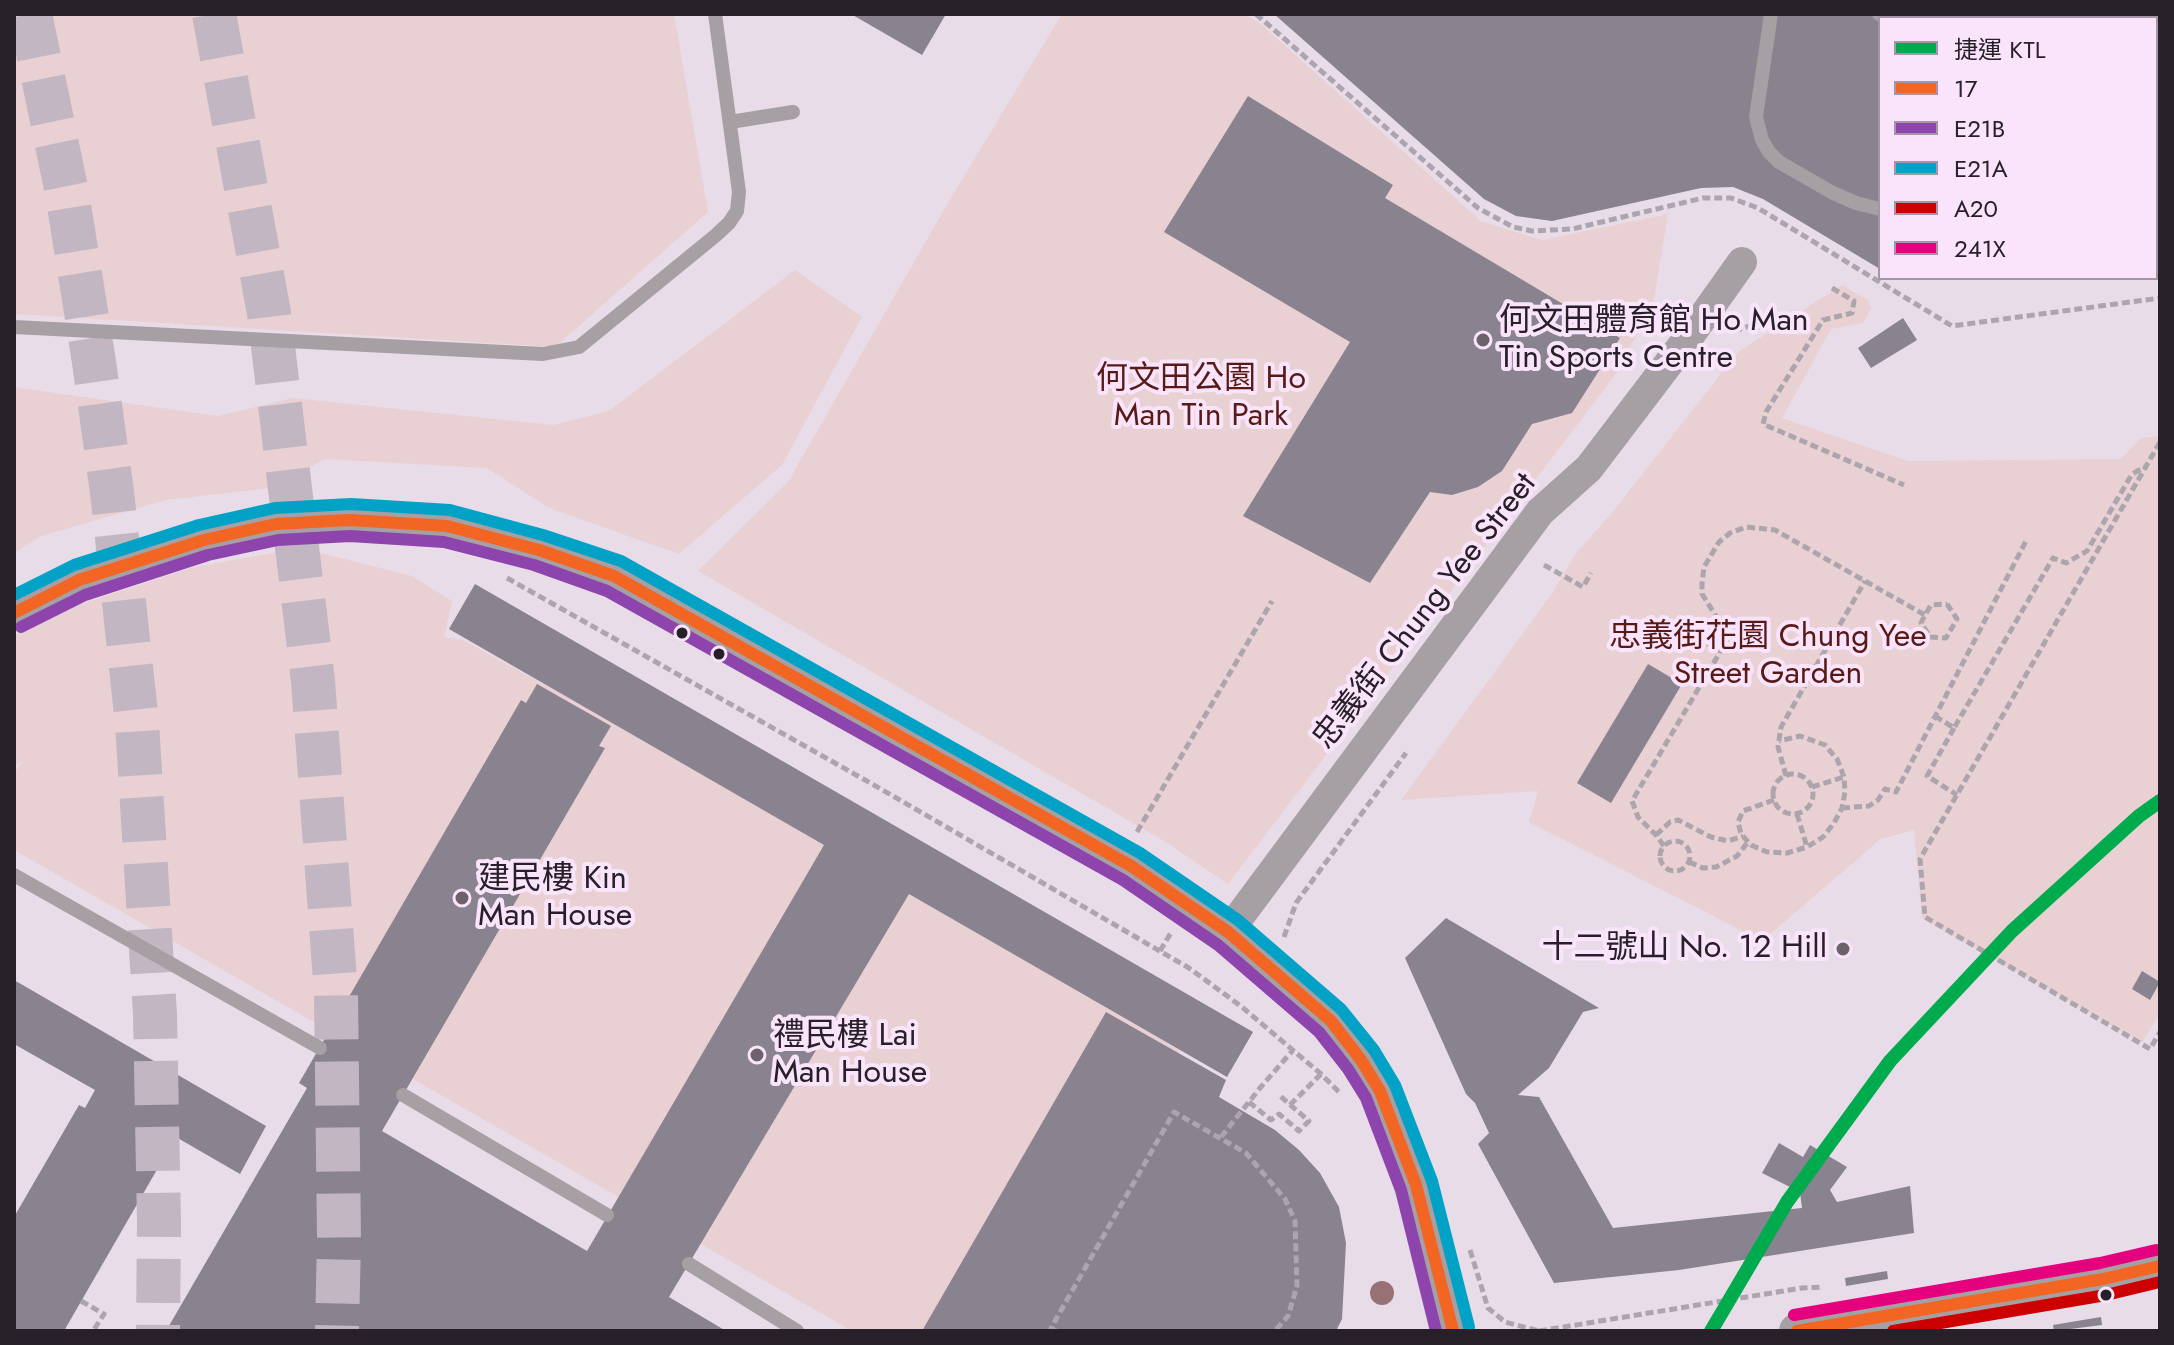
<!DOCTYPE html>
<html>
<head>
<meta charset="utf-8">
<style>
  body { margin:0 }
  #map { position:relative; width:2174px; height:1345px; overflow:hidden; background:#e8dce9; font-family:Jost,"Noto Sans TC",sans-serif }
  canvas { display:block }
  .frame { position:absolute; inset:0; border:16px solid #282028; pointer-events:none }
  .legend { position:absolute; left:1878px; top:16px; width:280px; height:264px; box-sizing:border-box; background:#f9e4fb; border:2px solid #a596a7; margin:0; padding:10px 14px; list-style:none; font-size:24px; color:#282028 }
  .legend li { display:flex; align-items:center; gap:16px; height:40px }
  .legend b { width:40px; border:2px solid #a596a7 }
</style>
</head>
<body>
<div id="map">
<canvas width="2174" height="1345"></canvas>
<div class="frame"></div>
<ul class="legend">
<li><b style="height:10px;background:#00ab4e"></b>捷運 KTL</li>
<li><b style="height:10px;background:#f26522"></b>17</li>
<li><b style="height:10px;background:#8e44ad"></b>E21B</li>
<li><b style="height:10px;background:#02a2c6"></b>E21A</li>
<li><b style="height:10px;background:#c00"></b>A20</li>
<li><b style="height:10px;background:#e5007d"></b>241X</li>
</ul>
</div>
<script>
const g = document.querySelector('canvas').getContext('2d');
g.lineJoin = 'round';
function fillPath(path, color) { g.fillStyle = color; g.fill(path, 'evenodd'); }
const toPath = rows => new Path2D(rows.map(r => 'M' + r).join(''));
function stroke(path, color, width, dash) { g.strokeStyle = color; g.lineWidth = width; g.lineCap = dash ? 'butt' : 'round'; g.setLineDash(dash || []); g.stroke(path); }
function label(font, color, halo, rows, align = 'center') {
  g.font = font + ' Jost,"Noto Sans TC",sans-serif'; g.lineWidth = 8; g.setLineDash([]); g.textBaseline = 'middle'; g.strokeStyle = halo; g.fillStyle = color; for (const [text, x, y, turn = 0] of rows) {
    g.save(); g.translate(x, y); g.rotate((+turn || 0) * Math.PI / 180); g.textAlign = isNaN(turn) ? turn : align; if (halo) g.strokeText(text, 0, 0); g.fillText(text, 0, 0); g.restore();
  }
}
fillPath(toPath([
  [14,14,674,14,708,212,555,347,14,314],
  [1062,14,1245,14,1263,26,1481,221,1542,240,1668,214,1653,305,1615,375,1228,884,1164,841,698,571,788,482,945,208],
  [795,270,862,317,782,465,679,554,549,508,487,468,325,459,271,488,166,500,41,536,14,553,14,387,218,416,293,398,553,425,609,411],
  [1842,285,1868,300,1871,309,1863,323,1831,329,1782,418,1908,461,2121,459,2141,438,2160,436,2160,1013,2142,1043,1922,918,1914,830,1881,839,1762,941,1529,822,1538,791,1401,800,1553,592,1576,553,1611,514,1738,352],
  [301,548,412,576,452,601,444,637,463,640,1187,1038,1021,1331,852,1331,14,850,14,773,23,761,14,765,14,637,39,618,194,567]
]), '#e9d0d2');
fillPath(toPath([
  [851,14,946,14,922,55],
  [1274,14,1985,14,1989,18,1880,18,1880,269,1763,199,1733,187,1701,188,1552,221,1516,216,1484,199],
  [1248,96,1393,185,1385,198,1620,338,1572,413,1532,424,1502,471,1478,487,1452,495,1430,492,1370,583,1243,516,1350,342,1164,232],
  [2156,106,2160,107,2160,174,2156,173],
  [1903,318,1917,340,1871,368,1858,348],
  [475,584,1253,1032,1227,1077,909,894,669,1297,726,1331,166,1331,307,1088,299,1083,521,700,526,703,537,684,611,726,599,746,605,748,382,1131,587,1251,824,845,449,629],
  [1648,664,1682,684,1611,803,1577,783],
  [1446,918,1599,1008,1583,1012,1549,1068,1518,1095,1539,1097,1613,1228,1802,1208,1800,1192,1762,1173,1779,1143,1803,1157,1810,1145,1847,1167,1830,1190,1837,1202,1910,1186,1914,1233,1679,1270,1554,1283,1478,1144,1489,1133,1475,1103,1466,1094,1405,958],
  [2142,971,2160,982,2150,1000,2132,989],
  [14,980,266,1126,240,1174,169,1133,159,1151,166,1154,64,1331,14,1331,14,1217,79,1105,85,1108,95,1090,14,1044],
  [1106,1012,1226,1080,1219,1097,1275,1130,1299,1150,1320,1173,1339,1207,1346,1243,1342,1319,1336,1331,922,1331],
  [1887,1271,1888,1279,1846,1286,1845,1278],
  [2101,1317,2102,1325,2054,1331,2053,1325]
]), '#89828f');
stroke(toPath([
  [30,14,67,193,94,362,112,492,137,723,155,1014,159,1223,158,1331],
  [214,14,269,313,313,681,336,994,339,1238,337,1331]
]), '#c2b6c2', 44, [44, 22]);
stroke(toPath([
  [1256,14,1478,208,1513,227,1532,231,1572,229,1703,198,1731,198,1758,208,1952,326,2160,298],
  [1832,288,1854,301,1852,313,1823,320,1766,412,1763,424,1904,485],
  [1734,331,1753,325,1763,328],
  [2160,442,1920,859,1925,917,2150,1049,2160,1032],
  [1544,565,1583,587,1591,573],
  [507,578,881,789,1189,968,1242,1007,1321,1074,1340,1093],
  [1947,604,1957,619,1946,638,1930,637,1921,623,1925,615,1931,605,1947,604],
  [1667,619,1720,651],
  [1935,716,1954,728,2053,558,2066,563,2087,551,2132,474,2145,467],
  [1954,728,1927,776,1957,795],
  '1773 794a20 20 0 1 1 40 0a20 20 0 1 1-40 0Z',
  [1786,776,1778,747,1781,727,1865,581],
  [1812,787,1844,777],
  [1774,800,1743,811,1738,822,1741,834,1751,845,1767,852,1787,853,1807,847,1823,837,1834,823,1842,808,1845,792,1844,777,1837,759,1825,745,1800,736,1779,741],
  [1842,808,1869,806,1878,800,1885,789,1896,792,2026,541],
  [1797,814,1807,847],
  [1137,832,1272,601],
  [1656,835,1670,822,1678,820,1711,837,1728,841,1743,836],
  '1660 856a15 15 0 1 1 30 0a15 15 0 1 1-30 0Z',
  [1664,846,1656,835,1638,817,1632,801,1726,642,1726,636,1721,624,1702,594,1702,583,1704,567,1719,542,1730,533,1746,527,1775,530,1925,615],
  [1689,862,1703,868,1716,867,1737,856,1748,842],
  [1284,937,1296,903,1406,753],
  [1160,951,1172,931],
  [1249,1102,1271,1120,1279,1114,1299,1131,1309,1121,1280,1096],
  [1290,1105,1321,1074],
  [1221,1137,1260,1088,1293,1050],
  [1470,1250,1488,1308,1505,1322,1539,1331],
  [81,1301,104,1314,93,1331],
  [1056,1331,1051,1328,1174,1112,1246,1153,1285,1199,1295,1221,1297,1286,1288,1316,1275,1331],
  [1539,1331,1802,1288,1823,1287]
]), '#aca5ad', 5, [8, 4]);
stroke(toPath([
  [1771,14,1756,117,1762,140,1769,152,1779,162,1833,193,1856,203,1880,209],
  [1879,14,1900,18],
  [730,122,793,112],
  [14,327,543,354,579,347,715,236,729,223,737,211,739,192,715,14],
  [14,875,320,1048],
  [403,1095,607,1215],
  [689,1264,797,1331]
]), '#a69fa3', 14);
stroke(toPath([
  [14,613,79,580,204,540,276,524,350,520,447,526,539,550,614,576,1131,866,1228,932,1331,1021,1361,1060,1380,1091,1416,1185,1453,1331],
  [1228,932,1540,512,1589,468,1688,338,1742,262]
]), '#a69fa3', 30);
stroke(toPath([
  [2112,14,2118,18],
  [2156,40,2160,42],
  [1797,1331,2103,1279,2160,1266]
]), '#a69fa3', 36);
stroke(toPath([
  [14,613,79,580,204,540,276,524,350,520,447,526,539,550,614,576,1131,866,1228,932,1331,1021,1361,1060,1380,1091,1416,1185,1453,1331],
  [1797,1331,2103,1279,2160,1266]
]), '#f26522', 12);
stroke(toPath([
  [21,627,85,595,208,555,278,540,350,536,444,542,534,565,607,591,1123,880,1218,945,1319,1032,1348,1069,1366,1098,1401,1190,1436,1331]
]), '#8e44ad', 12);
stroke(toPath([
  [14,595,74,565,199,525,275,508,351,504,450,510,543,535,621,561,1140,853,1238,920,1341,1009,1374,1050,1395,1085,1432,1181,1469,1327]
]), '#02a2c6', 12);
stroke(toPath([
  [1893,1331,2106,1295,2160,1282]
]), '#c00', 12);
stroke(toPath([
  [1794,1315,2100,1263,2156,1250]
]), '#e5007d', 12);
stroke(toPath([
  [1711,1331,1787,1202,1890,1061,2012,931,2139,816,2160,801]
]), '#00ab4e', 14);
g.fillStyle = '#987174';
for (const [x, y] of [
  [1382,1293]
]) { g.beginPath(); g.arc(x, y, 12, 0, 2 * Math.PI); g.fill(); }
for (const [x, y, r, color] of [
  [1483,340,8,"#6b626c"],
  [682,633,7,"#282028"],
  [719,654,7,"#282028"],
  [462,898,8,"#6b626c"],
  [1843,949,8,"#6b626c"],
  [757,1055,8,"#6b626c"],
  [2106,1295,7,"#282028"]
]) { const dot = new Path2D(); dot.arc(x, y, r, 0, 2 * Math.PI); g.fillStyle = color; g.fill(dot); stroke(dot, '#f9e4fb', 3); }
label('32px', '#282028', '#f9e4fb', [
  ["何文田體育館 Ho Man",1499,322],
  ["Tin Sports Centre",1499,359],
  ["建民樓 Kin",478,880],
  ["Man House",478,917],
  ["十二號山 No. 12 Hill",1827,949,"right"],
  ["禮民樓 Lai",773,1037],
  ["Man House",773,1074]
], 'left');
label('32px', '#571a15', '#f9e4fb', [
  ["何文田公園 Ho",1201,380],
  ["Man Tin Park",1201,417],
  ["忠義街花園 Chung Yee",1768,638],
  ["Street Garden",1768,675]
]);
label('32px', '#282028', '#f9e4fb', [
  ["忠義街 Chung Yee Street",1426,612,-52]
]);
</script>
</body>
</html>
